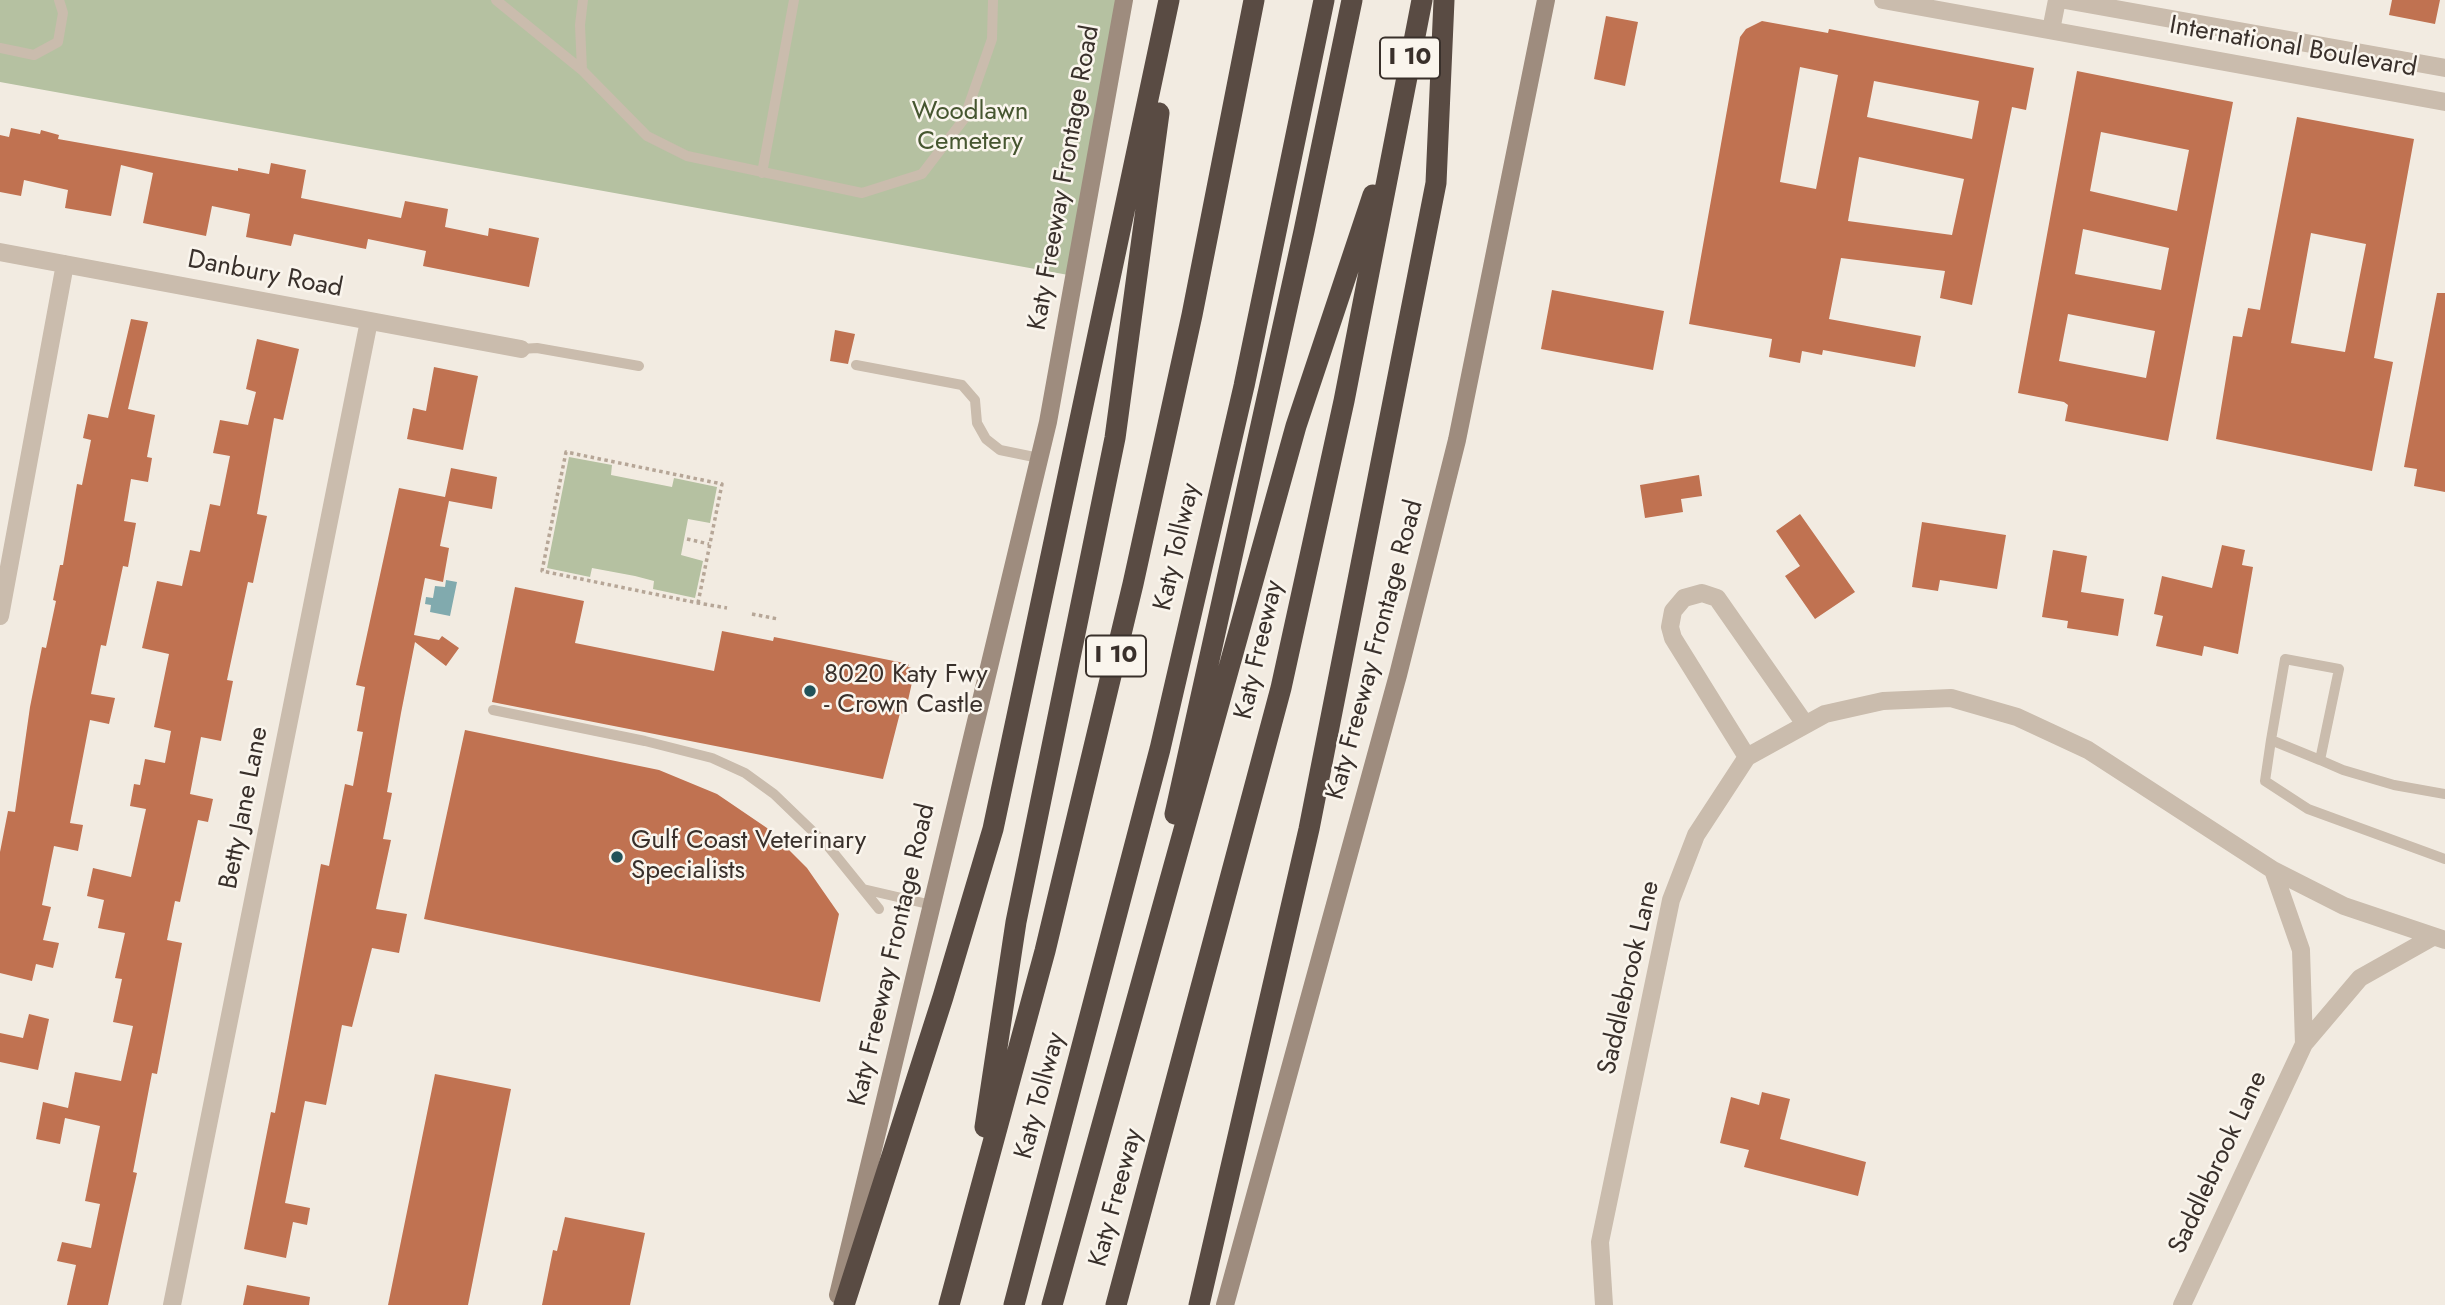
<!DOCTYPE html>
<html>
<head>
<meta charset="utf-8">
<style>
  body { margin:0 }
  canvas { display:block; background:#f2ebe1 }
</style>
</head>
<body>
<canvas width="2445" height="1305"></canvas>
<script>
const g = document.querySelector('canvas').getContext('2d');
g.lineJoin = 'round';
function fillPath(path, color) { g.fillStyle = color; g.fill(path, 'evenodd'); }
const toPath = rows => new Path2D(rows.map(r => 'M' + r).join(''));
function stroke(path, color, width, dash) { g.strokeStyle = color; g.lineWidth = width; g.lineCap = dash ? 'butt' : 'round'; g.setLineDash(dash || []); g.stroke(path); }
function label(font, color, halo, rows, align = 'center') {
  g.font = font + ' Jost,sans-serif'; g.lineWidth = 5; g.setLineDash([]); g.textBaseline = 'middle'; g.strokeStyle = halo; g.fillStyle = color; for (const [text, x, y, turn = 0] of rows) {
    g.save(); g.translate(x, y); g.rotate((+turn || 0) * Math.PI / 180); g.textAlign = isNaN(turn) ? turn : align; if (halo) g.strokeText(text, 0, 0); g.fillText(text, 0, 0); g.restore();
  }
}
fillPath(toPath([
  [0,0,1124,0,1074,276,0,82],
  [569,457,612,465,611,475,672,487,674,478,717,487,710,523,688,519,681,555,703,561,695,598,653,589,654,581,635,576,592,568,590,577,547,568]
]), '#b5c1a1');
fillPath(toPath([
  [446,580,457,582,450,616,430,612,431,605,425,604,426,597,433,598,435,586,445,587]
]), '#81aaae');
fillPath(toPath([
  [2392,0,2440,0,2435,24,2389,15],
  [1606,16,1638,22,1625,86,1594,79],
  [1762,21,1828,33,1829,29,2034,68,2026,110,2012,107,1972,305,1940,298,1945,271,1841,258,1829,319,1921,336,1915,367,1823,350,1822,355,1802,351,1800,363,1769,357,1772,339,1689,324,1740,37,1746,29],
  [1800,67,1838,75,1816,189,1780,182],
  [1874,81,1979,101,1972,139,1867,117],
  [1859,157,1964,179,1952,235,1848,221],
  [2077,71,2233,102,2168,441,2065,421,2068,405,2064,402,2018,393],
  [2101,132,2189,150,2177,211,2090,191],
  [2083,229,2169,248,2161,290,2075,274],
  [2068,314,2155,331,2146,378,2059,361],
  [2297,117,2414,139,2374,358,2393,362,2372,471,2216,439,2233,336,2242,337,2248,308,2260,310],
  [2311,233,2366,244,2345,352,2291,343],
  [11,128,40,134,41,130,59,135,58,139,238,171,238,168,269,174,271,163,306,170,301,198,401,218,405,201,448,209,445,227,488,236,489,228,539,238,529,287,423,266,426,251,368,239,366,249,294,234,291,246,246,237,250,214,212,206,206,236,143,223,153,173,121,165,111,216,65,208,68,190,24,180,21,196,0,192,0,135,9,137],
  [1552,290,1664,311,1653,370,1541,349],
  [2437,293,2445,293,2445,492,2414,486,2417,469,2404,467],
  [131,319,148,322,128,409,155,415,147,457,152,458,148,482,131,479,124,521,136,523,128,567,123,566,106,646,101,645,91,694,115,698,109,724,90,720,70,823,83,825,78,851,54,846,42,905,51,907,43,940,59,943,53,968,36,964,32,981,0,973,0,852,8,811,15,812,30,707,42,647,46,648,56,601,53,600,60,565,63,565,77,484,82,485,91,440,83,438,88,414,108,418],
  [835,330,855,334,848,364,830,361],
  [257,339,299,349,283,420,274,418,257,514,267,516,253,583,248,582,227,680,233,681,221,741,201,737,190,794,213,799,208,822,198,820,180,902,175,901,167,940,182,943,157,1074,152,1073,133,1172,137,1173,108,1305,67,1305,76,1265,57,1261,62,1242,91,1248,100,1204,85,1201,100,1126,65,1118,60,1144,36,1139,43,1102,68,1108,75,1072,121,1081,133,1026,113,1022,122,979,115,978,125,933,98,928,104,900,87,896,93,868,131,877,146,809,130,806,134,784,140,785,145,759,165,763,171,731,154,727,169,654,142,648,157,581,182,586,190,550,200,552,210,504,220,506,230,456,213,453,220,420,248,425,256,392,246,389],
  [434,367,478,376,463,450,407,439,413,408,426,411],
  [451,468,497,477,492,509,449,501,440,546,449,548,443,582,425,578,414,635,439,640,442,636,459,648,446,666,415,642,401,713,387,792,392,793,383,839,391,840,376,909,407,914,399,953,372,948,352,1027,342,1025,326,1105,305,1101,285,1203,310,1208,307,1225,293,1222,286,1258,244,1249,271,1112,275,1113,321,864,329,866,345,784,353,786,363,732,357,731,365,687,356,685,399,488,445,497],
  [1699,475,1702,496,1681,499,1683,512,1645,518,1640,485],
  [1800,514,1855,592,1815,619,1785,576,1800,566,1776,531],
  [1922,522,2006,535,1997,589,1940,580,1938,591,1912,587],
  [2222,545,2245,550,2242,565,2253,567,2238,654,2204,646,2202,656,2156,646,2163,616,2154,614,2162,576,2212,588],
  [2053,550,2087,556,2081,592,2124,599,2118,636,2067,628,2068,621,2042,617],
  [515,587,584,601,575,643,714,671,722,631,773,641,774,637,909,664,908,667,915,669,905,714,900,713,883,779,492,702],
  [465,730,659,770,717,794,767,828,807,868,839,914,820,1002,424,919],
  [29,1014,49,1019,38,1070,0,1062,0,1033,23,1038],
  [435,1074,511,1089,468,1305,388,1305],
  [1762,1092,1790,1099,1780,1139,1866,1162,1858,1196,1744,1167,1749,1150,1720,1143,1731,1097,1759,1105],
  [565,1217,645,1233,630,1305,542,1305,553,1250,557,1251],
  [247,1285,310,1297,309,1305,243,1305]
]), '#c07251');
stroke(toPath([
  [687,539,709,544],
  [698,603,722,484,566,452,542,571,698,603,727,608],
  [752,614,778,619]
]), '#b6a697', 3.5, [3.5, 3.5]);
stroke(toPath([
  [496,0,582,70,647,136,687,156,862,193,922,174,964,119,992,39,993,0],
  [0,48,34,55,58,42,63,13,59,0],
  [582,70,580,25,583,0],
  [762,173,794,0],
  [521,349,537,348,639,366],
  [856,365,962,385,975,400,977,423,986,439,1000,450,1039,458],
  [493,710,645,741,712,758,745,773,774,794,828,846,879,909],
  [2271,740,2265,781,2308,809,2445,859],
  [2320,760,2339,669,2285,659,2271,740,2320,760,2343,770,2394,785,2445,794],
  [863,889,932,905]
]), '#cabcad', 10);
stroke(toPath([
  [1883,0,2445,102],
  [2065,0,2445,68],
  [2051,30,2057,0],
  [0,252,521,349],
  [0,616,65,264],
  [1747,757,1673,638,1670,627,1673,611,1684,598,1702,593,1717,598,1805,724],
  [2304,1044,2360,978,2431,938],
  [172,1305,369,321],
  [1604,1305,1600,1242,1671,900,1696,835,1747,757,1825,714,1883,701,1951,698,2017,717,2088,750,2273,870,2344,906,2445,940],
  [2182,1305,2304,1044,2301,950,2273,870]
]), '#cabcad', 18);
stroke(toPath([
  [838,1295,1048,422,1124,0],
  [1225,1305,1398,675,1457,440,1546,0]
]), '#9e8c7e', 18);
stroke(toPath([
  [1175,814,1304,231,1352,0],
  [985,1127,1016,922,1115,438,1159,113],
  [844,1305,943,997,993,829,1169,0],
  [949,1305,1045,951,1133,584,1192,315,1254,0],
  [1014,1305,1160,749,1244,386,1324,0],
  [1052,1305,1296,426,1373,195],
  [1116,1305,1281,688,1344,401,1422,0],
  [1199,1305,1309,829,1436,183,1444,0]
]), '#594b43', 21);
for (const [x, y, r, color] of [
  [810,691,7,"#225259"],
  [617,857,7,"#225259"]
]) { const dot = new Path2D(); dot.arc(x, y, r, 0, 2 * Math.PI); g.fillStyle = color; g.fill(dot); stroke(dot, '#faf5ed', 2.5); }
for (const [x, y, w] of [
  [1410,58,60],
  [1116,656,60]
]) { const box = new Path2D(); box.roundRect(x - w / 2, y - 20.5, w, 41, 5); g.fillStyle = '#faf5ed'; g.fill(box); stroke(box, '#39302b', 2); }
label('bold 24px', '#39302b', null, [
  ["I 10",1410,58],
  ["I 10",1116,656]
]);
label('26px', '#39302b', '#faf5ed', [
  ["International Boulevard",2293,48,10],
  ["Katy Freeway Frontage Road",1065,178,-80],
  ["Danbury Road",265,275,11],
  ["Katy Tollway",1178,547,-77],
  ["Katy Freeway",1260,650,-77],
  ["Katy Freeway Frontage Road",1376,650,-75],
  ["Betty Jane Lane",245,808,-79],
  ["Katy Freeway Frontage Road",893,955,-77],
  ["Saddlebrook Lane",1630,978,-77],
  ["Katy Tollway",1041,1096,-75],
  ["Saddlebrook Lane",2219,1163,-65],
  ["Katy Freeway",1117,1198,-75]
]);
label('26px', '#465630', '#faf5ed', [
  ["Woodlawn",970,113],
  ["Cemetery",970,143]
]);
label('26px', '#39302b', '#faf5ed', [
  ["8020 Katy Fwy",824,676],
  ["- Crown Castle",824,706],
  ["Gulf Coast Veterinary",631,842],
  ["Specialists",631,872]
], 'left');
</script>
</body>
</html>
